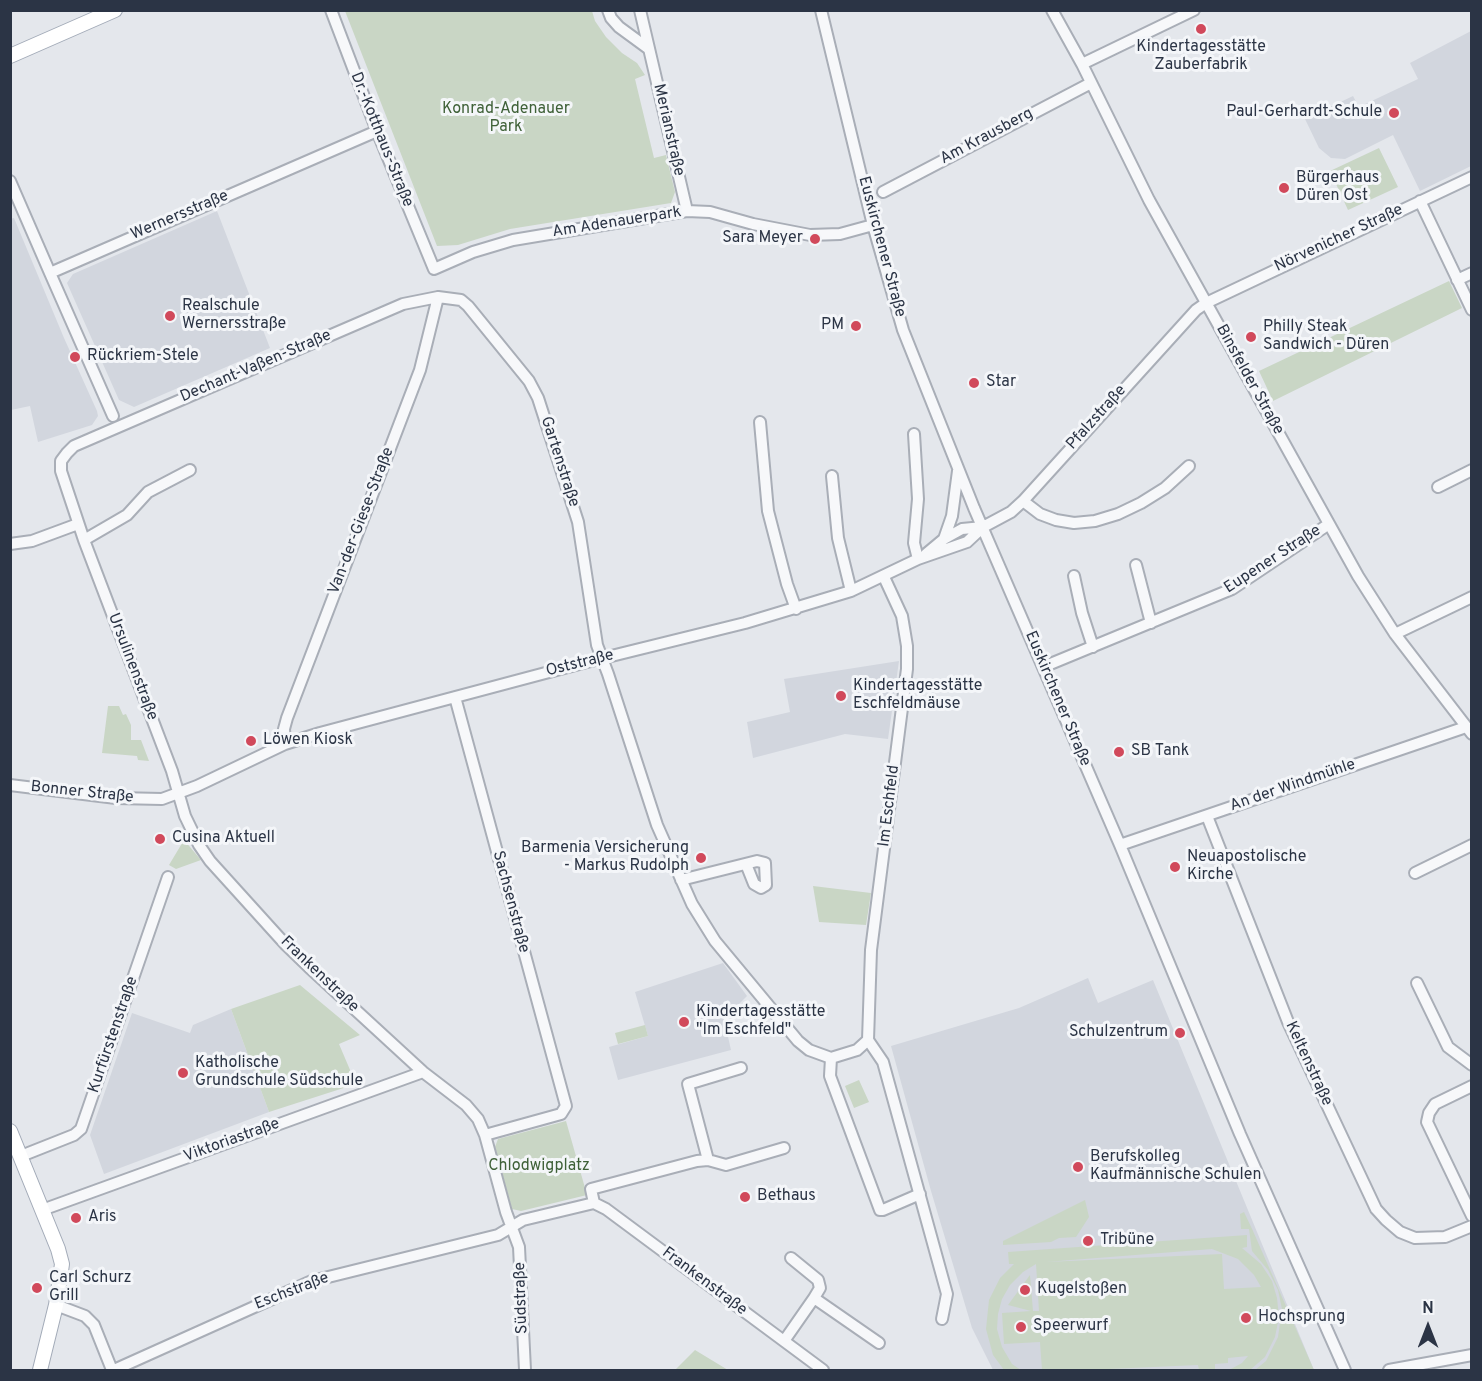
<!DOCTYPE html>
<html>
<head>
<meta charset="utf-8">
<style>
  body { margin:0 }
  #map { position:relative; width:1482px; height:1381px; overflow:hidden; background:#e4e7ec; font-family:Overpass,sans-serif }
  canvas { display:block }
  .frame { position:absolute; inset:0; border:12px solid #2b3445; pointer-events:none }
  .north { position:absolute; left:1398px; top:1297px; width:60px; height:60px; -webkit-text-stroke:4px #f4f6f9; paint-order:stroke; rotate:0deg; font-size:16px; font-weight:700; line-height:24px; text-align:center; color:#2b3445 }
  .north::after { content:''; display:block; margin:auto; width:21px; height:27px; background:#2b3445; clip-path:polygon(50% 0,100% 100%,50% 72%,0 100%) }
</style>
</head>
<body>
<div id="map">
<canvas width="1482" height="1381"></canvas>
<div class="frame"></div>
<div class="north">N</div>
</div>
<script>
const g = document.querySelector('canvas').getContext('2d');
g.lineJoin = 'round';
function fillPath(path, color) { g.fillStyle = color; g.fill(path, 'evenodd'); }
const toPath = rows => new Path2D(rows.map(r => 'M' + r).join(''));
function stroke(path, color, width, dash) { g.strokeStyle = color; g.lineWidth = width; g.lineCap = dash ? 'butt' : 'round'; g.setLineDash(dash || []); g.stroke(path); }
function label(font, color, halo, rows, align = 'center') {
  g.font = font + ' Overpass,sans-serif'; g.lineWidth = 6; g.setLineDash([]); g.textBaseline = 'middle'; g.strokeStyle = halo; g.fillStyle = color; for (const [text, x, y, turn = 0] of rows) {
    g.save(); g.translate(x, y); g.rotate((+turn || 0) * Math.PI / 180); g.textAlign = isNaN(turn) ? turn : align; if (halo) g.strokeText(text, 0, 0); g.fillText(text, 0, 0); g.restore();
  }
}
fillPath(toPath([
  [1471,31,1471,166,1420,191,1393,135,1345,159,1331,158,1319,148,1305,119,1353,96,1359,107,1418,79,1410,63],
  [217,211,270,348,134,407,119,400,67,283,73,274],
  [14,218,64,338,97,411,98,416,92,425,38,442,30,406,11,410,10,219],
  [899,661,888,739,845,734,753,758,747,722,790,712,784,679],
  [723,963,747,996,724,1019,731,1050,618,1080,609,1047,648,1036,635,992],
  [1088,978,1098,1003,1153,980,1314,1370,993,1370,972,1328,931,1191,891,1046,1019,1008],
  [231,1009,269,1112,104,1174,90,1135,132,1013,190,1033,193,1025]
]), '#d2d6de');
fillPath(toPath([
  [345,11,592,11,595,21,606,37,622,53,637,63,645,75,635,79,654,158,666,155,675,192,671,203,510,229,458,245,437,246],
  [1379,148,1398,187,1348,210,1330,171],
  [1449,281,1462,308,1273,401,1259,371],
  [108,706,119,706,123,715,126,714,131,725,131,740,141,740,149,761,138,760,137,756,102,753],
  [184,840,201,860,176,869,169,865],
  [813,886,871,893,866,925,819,922],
  [300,985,360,1035,339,1044,356,1084,269,1112,231,1009],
  [645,1025,648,1036,618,1044,615,1033],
  [859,1080,869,1102,854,1108,845,1086],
  [566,1121,587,1195,521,1211,512,1209,495,1147,498,1139],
  [1085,1200,1089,1217,1076,1237,1059,1238,1051,1242,1003,1245,1003,1241],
  [1244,1212,1253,1231,1314,1370,1255,1370,1266,1361,1278,1337,1282,1309,1278,1290,1268,1270,1252,1251,1249,1229,1241,1229,1240,1214],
  [1247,1235,1247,1247,1242,1248,1261,1264,1272,1281,1277,1298,1279,1317,1275,1337,1265,1357,1250,1370,1229,1370,1242,1363,1248,1356,1228,1358,1228,1363,1215,1364,1215,1370,1199,1370,1198,1365,1086,1370,1042,1370,1040,1342,1004,1344,1002,1313,1031,1311,1008,1305,1030,1275,1033,1311,1039,1311,1036,1264,1023,1272,1010,1285,1002,1299,998,1314,997,1329,1002,1347,1012,1364,1021,1370,1004,1370,993,1355,986,1329,989,1300,1000,1278,1014,1264,1009,1264,1008,1252],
  [1212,1249,1238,1259,1254,1275,1261,1287,1224,1289,1222,1254,1046,1262],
  [695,1350,728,1370,675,1370]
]), '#c9d6c5');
const minor = toPath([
  [331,10,377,131,434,269,473,252,513,240,687,211,710,212,753,224,810,235,840,234,873,225],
  [608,10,611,18,619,27,649,49],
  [640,10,687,211],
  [821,10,873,225,903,330,974,508,1120,845,1240,1134,1345,1370],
  [1052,10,1082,64,1149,200,1358,576,1395,634,1472,734],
  [1082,64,1194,10],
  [10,181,50,273,377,131],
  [883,192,1091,83],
  [1420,201,1472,310],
  [50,273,113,416],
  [1457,280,1472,273],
  [760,422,768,511,787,584,796,609],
  [914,434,918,499,914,543,918,559],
  [832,476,838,538,851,591],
  [1438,487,1472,470],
  [1023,501,1040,514,1056,520,1074,523,1095,521,1118,514,1141,503,1165,488,1189,466],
  [944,539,952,516,958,471],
  [84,540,127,515,148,492,190,470],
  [10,544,32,541,78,524],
  [926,554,944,539,962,529,983,527],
  [1136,565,1151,623],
  [1074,576,1082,613,1093,647],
  [1395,634,1472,597],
  [1043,667,1232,589,1329,524],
  [455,697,566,1106,561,1114,485,1135],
  [285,744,284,729,287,718,420,370,438,297],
  [10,785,116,798,162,799,197,786,285,744,320,733,583,663,745,623,851,591,918,559,967,542,983,527,1011,512,1023,501,1196,310,1206,303,1472,177],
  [1207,816,1288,1022,1376,1209,1386,1220,1400,1232,1415,1238,1445,1237,1472,1226],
  [1120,845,1466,727],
  [1415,873,1472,845],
  [681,880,757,861,765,863,766,885,761,888,754,884,746,864],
  [1417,983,1448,1047,1472,1065],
  [868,1040,883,1062,947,1294,942,1319],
  [831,1058,830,1076,880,1210,883,1210,920,1194],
  [1472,1086,1435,1104,1429,1113,1427,1122,1472,1216],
  [21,1156,74,1135,81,1129,168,877],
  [708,1160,688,1084,741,1068],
  [594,1203,606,1209,823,1370],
  [594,1203,591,1189,697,1161,708,1160,726,1165,784,1148],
  [42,1210,423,1072],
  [791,1258,818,1280,820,1288,814,1298],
  [56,1305,85,1316,94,1325,112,1370],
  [784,1341,814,1298,879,1343],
  [114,1370,312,1281,498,1235,523,1220,594,1203],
  [525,1370,519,1247,506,1212,485,1135,478,1119,466,1105,423,1072,311,969,286,945,210,861,199,845,185,816,172,771,84,540,61,471,61,461,67,453,74,446,403,304,438,297,461,300,468,306,529,381,538,398,578,522,597,645,608,674,657,825,692,904,715,941,798,1041,809,1050,831,1058,857,1050,868,1040,871,950,907,669,907,646,902,616,884,577],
  [1389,1370,1472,1355]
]);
const major = toPath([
  [10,56,115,10],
  [10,1131,58,1249,62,1264,56,1305,40,1370]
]);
stroke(minor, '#a9aeb7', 14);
stroke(major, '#a3abb8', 16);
stroke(minor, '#f7f8fa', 10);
stroke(major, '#fff', 14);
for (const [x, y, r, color] of [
  [1201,29,6,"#d1495b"],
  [1394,113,6,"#d1495b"],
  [1284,188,6,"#d1495b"],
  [815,239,6,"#d1495b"],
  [170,316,6,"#d1495b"],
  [856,326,6,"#d1495b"],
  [1251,337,6,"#d1495b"],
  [75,357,6,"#d1495b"],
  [974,383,6,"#d1495b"],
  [841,696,6,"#d1495b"],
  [251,741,6,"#d1495b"],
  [1119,752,6,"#d1495b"],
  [160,839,6,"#d1495b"],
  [701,858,6,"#d1495b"],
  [1175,867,6,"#d1495b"],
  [684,1022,6,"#d1495b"],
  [1180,1033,6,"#d1495b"],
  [183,1073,6,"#d1495b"],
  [1078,1167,6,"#d1495b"],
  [745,1197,6,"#d1495b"],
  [76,1218,6,"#d1495b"],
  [1088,1241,6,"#d1495b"],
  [37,1288,6,"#d1495b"],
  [1025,1290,6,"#d1495b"],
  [1246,1318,6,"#d1495b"],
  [1021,1327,6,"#d1495b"]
]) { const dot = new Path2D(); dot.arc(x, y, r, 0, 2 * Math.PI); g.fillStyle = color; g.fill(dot); stroke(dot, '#f4f6f9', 2); }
label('16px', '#2b3445', '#f4f6f9', [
  ["Kindertagesstätte",1201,48,"center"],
  ["Zauberfabrik",1201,66,"center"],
  ["Paul-Gerhardt-Schule",1382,113,"right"],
  ["Bürgerhaus",1296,179],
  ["Düren Ost",1296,197],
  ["Sara Meyer",803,239,"right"],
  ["Realschule",182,307],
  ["Wernersstraße",182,325],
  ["PM",844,326,"right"],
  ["Philly Steak",1263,328],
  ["Sandwich - Düren",1263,346],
  ["Rückriem-Stele",87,357],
  ["Star",986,383],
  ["Kindertagesstätte",853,687],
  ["Eschfeldmäuse",853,705],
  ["Löwen Kiosk",263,741],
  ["SB Tank",1131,752],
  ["Cusina Aktuell",172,839],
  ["Barmenia Versicherung",689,849,"right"],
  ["- Markus Rudolph",689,867,"right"],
  ["Neuapostolische",1187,858],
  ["Kirche",1187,876],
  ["Kindertagesstätte",696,1013],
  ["\"Im Eschfeld\"",696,1031],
  ["Schulzentrum",1168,1033,"right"],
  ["Katholische",195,1064],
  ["Grundschule Südschule",195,1082],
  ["Berufskolleg",1090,1158],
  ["Kaufmännische Schulen",1090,1176],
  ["Bethaus",757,1197],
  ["Aris",88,1218],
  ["Tribüne",1100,1241],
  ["Carl Schurz",49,1279],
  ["Grill",49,1297],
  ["Kugelstoßen",1037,1290],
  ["Hochsprung",1258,1318],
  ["Speerwurf",1033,1327]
], 'left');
label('16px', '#3f6138', '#f4f6f9', [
  ["Konrad-Adenauer",506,110],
  ["Park",506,128],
  ["Chlodwigplatz",539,1167]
]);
label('16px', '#2b3445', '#f4f6f9', [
  ["Merianstraße",668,130,77],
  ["Am Krausberg",987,137,-28],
  ["Dr.-Kotthaus-Straße",381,140,68],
  ["Wernersstraße",180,216,-23],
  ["Am Adenauerpark",617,223,-9],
  ["Nörvenicher Straße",1339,239,-25],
  ["Euskirchener Straße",881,247,75],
  ["Dechant-Vaßen-Straße",256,367,-23],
  ["Binsfelder Straße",1249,380,61],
  ["Pfalzstraße",1097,418,-48],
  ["Gartenstraße",559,462,72],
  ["Van-der-Giese-Straße",362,521,-69],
  ["Eupener Straße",1273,560,-33],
  ["Oststraße",580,664,-14],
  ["Ursulinenstraße",132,667,69],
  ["Euskirchener Straße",1057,699,67],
  ["An der Windmühle",1293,786,-19],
  ["Bonner Straße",82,793,6],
  ["Im Eschfeld",890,806,-83],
  ["Sachsenstraße",510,902,75],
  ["Frankenstraße",319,975,44],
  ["Kurfürstenstraße",114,1035,-71],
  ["Keltenstraße",1308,1064,65],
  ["Viktoriastraße",232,1141,-20],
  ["Frankenstraße",704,1282,37],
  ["Eschstraße",292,1292,-21],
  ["Südstraße",522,1298,-92]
]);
</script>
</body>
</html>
